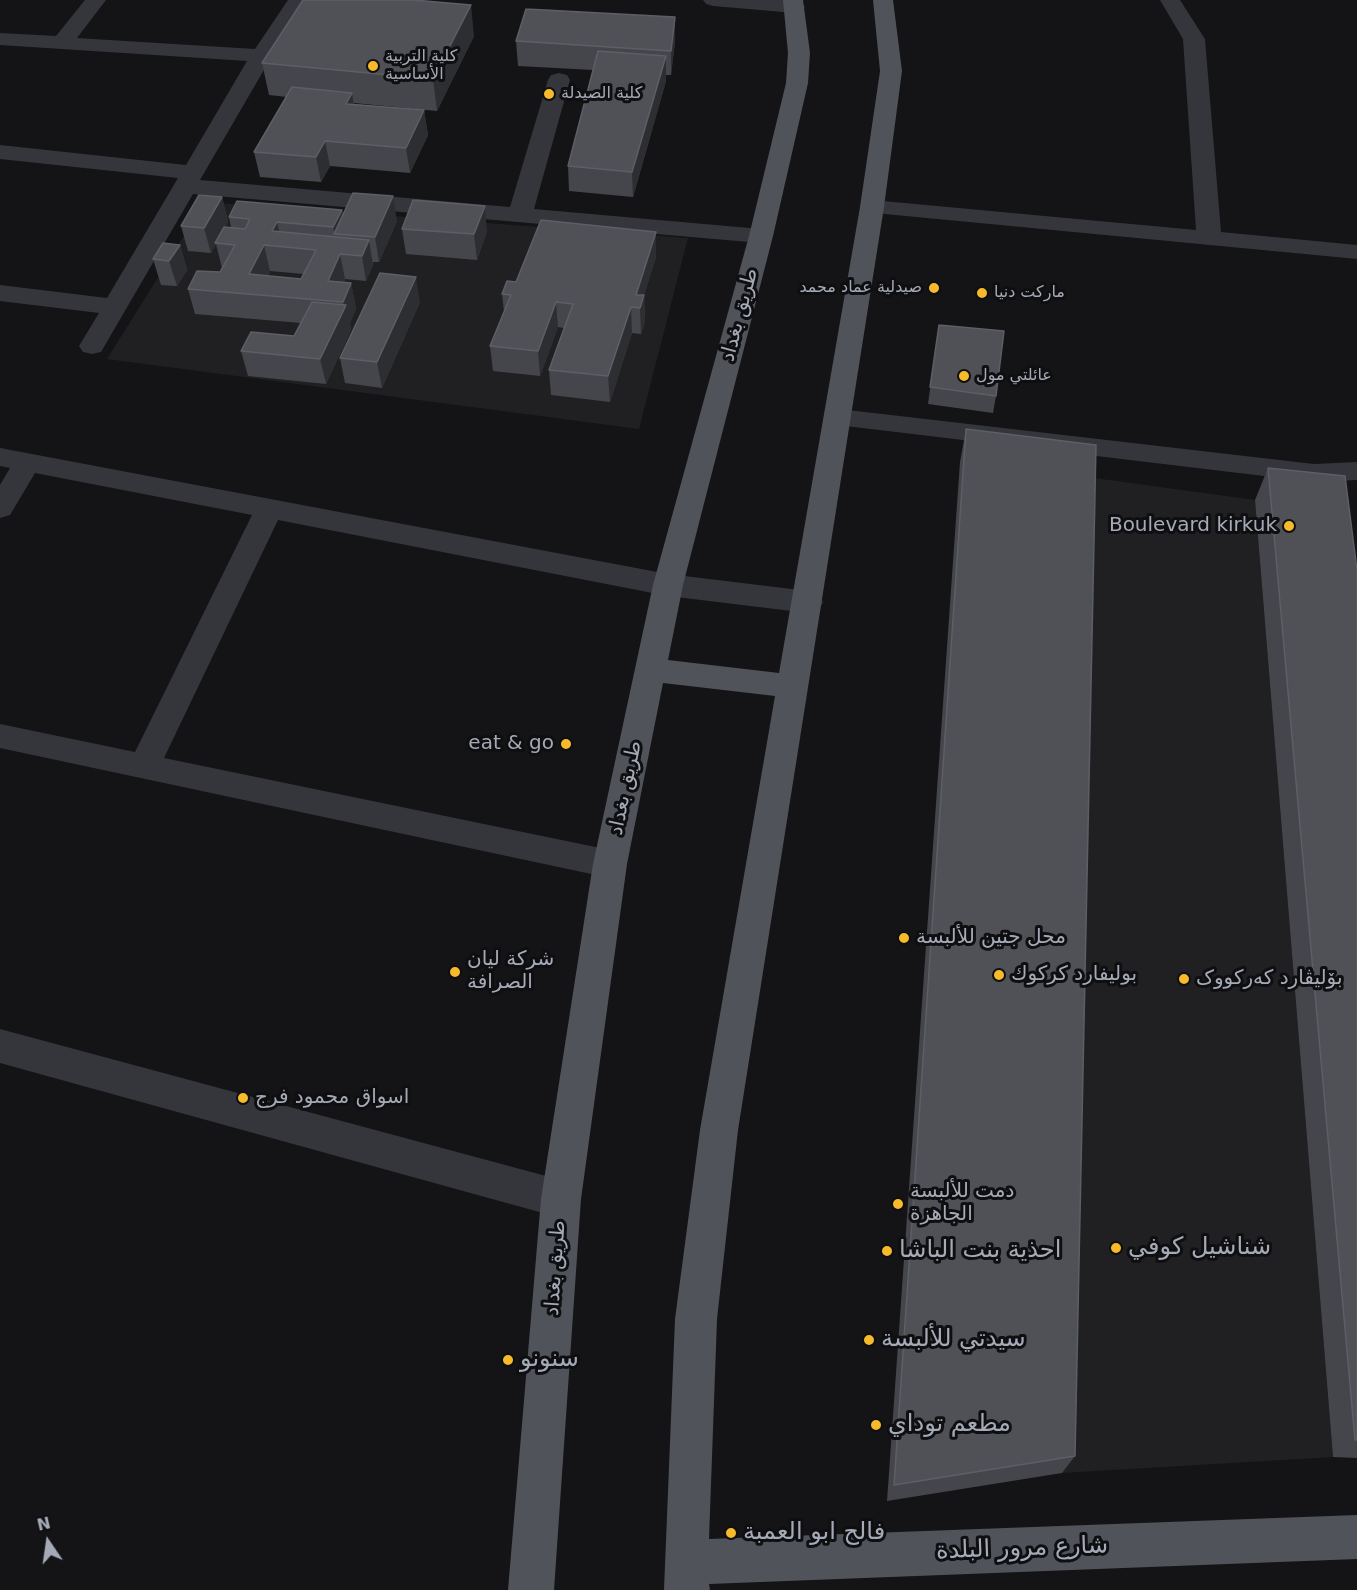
<!DOCTYPE html>
<html>
<head>
<meta charset="utf-8">
<style>
  body { margin:0 }
  #map { position:relative; width:1357px; height:1590px; overflow:hidden; background:#141416; font-family:"DejaVu Sans",sans-serif }
  canvas { display:block }
  .north { position:absolute; left:18px; top:1512px; width:60px; height:60px; -webkit-text-stroke:4px #0f0f11; paint-order:stroke; rotate:347deg; font-size:16px; font-weight:700; line-height:24px; text-align:center; color:#a5aab7 }
  .north::after { content:''; display:block; margin:auto; width:21px; height:27px; background:#a5aab7; clip-path:polygon(50% 0,100% 100%,50% 72%,0 100%) }
</style>
</head>
<body>
<div id="map">
<canvas width="1357" height="1590"></canvas>
<div class="north">N</div>
</div>
<script>
const g = document.querySelector('canvas').getContext('2d');
g.lineJoin = 'round';
function fillPath(path, color) { g.fillStyle = color; g.fill(path, 'evenodd'); }
const toPath = rows => new Path2D(rows.map(r => 'M' + r).join(''));
function stroke(path, color, width, dash) { g.strokeStyle = color; g.lineWidth = width; g.lineCap = dash ? 'butt' : 'round'; g.setLineDash(dash || []); g.stroke(path); }
function label(font, color, halo, rows, align = 'center') {
  g.font = font + ' "DejaVu Sans",Cairo,sans-serif'; g.lineWidth = 6; g.setLineDash([]); g.textBaseline = 'middle'; g.strokeStyle = halo; g.fillStyle = color; for (const [text, x, y, turn = 0] of rows) {
    g.save(); g.translate(x, y); g.rotate((+turn || 0) * Math.PI / 180); g.textAlign = isNaN(turn) ? turn : align; if (halo) g.strokeText(text, 0, 0); g.fillText(text, 0, 0); g.restore();
  }
}
fillPath(toPath([
  [205,202,688,238,639,429,107,359],
  [1087,477,1255,500,1333,1457,1062,1473]
]), '#202023');
fillPath(toPath([
  [85,0,106,0,77,38,255,49,288,0,308,0,272,56,200,180,510,207,548,80,551,75,559,73,567,75,570,80,534,209,761,229,770,231,773,236,770,241,761,243,193,194,101,352,92,354,83,352,79,346,99,313,0,301,0,285,107,298,178,178,0,159,0,145,186,165,247,61,0,45,0,33,56,36,85,0],
  [703,0,785,0,802,3,805,7,802,11,795,13,713,6,706,4,703,0],
  [1160,0,1180,0,1205,39,1221,232,1357,245,1357,259,864,212,860,207,864,202,872,200,1196,230,1183,39,1160,0],
  [839,409,1314,464,1357,462,1357,480,1314,482,829,424,825,418,829,412,839,409],
  [0,448,668,574,808,591,819,594,823,602,819,610,808,613,668,596,278,520,164,758,610,850,622,854,627,864,622,874,610,878,0,748,0,724,135,752,252,515,35,473,10,515,0,518,0,485,10,468,0,466,0,448],
  [0,1029,561,1180,575,1186,581,1199,575,1212,561,1218,0,1063,0,1029]
]), '#35363b');
fillPath(toPath([
  [783,0,803,0,810,53,808,83,773,236,683,585,668,660,779,673,860,207,880,71,873,0,893,0,902,71,884,207,738,1130,717,1319,709,1539,1357,1515,1357,1559,709,1584,710,1590,664,1590,675,1319,700,1130,775,696,663,683,627,864,581,1199,554,1590,508,1590,541,1199,593,864,653,585,749,236,786,83,788,53,783,0]
]), '#51535a');
fillPath(toPath([
  [474,36,437,111,354,103,354,104,424,110,428,135,410,173,330,166,321,182,260,177,254,152,287,97,269,95,262,63],
  [516,41,675,41,671,75,666,75,666,81,633,197,569,191,568,166,593,70,518,66],
  [222,197,228,222,225,227,231,227,229,217,342,210,343,215,397,221,379,262,373,262,373,265,366,281,345,279,344,283,351,283,356,309,350,323,351,330,326,384,248,376,241,351,294,336,301,323,195,314,188,289,220,272,222,268,216,244,211,253,188,251,181,226],
  [270,271,304,274,301,279,268,276],
  [402,229,487,231,477,260,406,254],
  [180,245,187,270,177,286,161,285,153,259],
  [656,257,644,295,645,321,641,334,632,333,610,402,551,395,549,370,564,328,558,327,540,376,493,371,490,346,504,312,502,294,516,282],
  [420,302,382,388,345,383,340,358],
  [939,325,996,396,993,413,928,404],
  [966,429,1075,1456,1062,1473,887,1501,960,462],
  [1268,468,1357,570,1357,1458,1333,1457,1255,500]
]), '#45464b');
fillPath(toPath([
  [471,5,474,36,437,111,433,79],
  [675,17,675,41,671,75,671,51],
  [666,56,666,81,633,197,632,172],
  [352,93,356,117,346,104],
  [424,110,428,135,410,173,406,148],
  [325,141,330,166,321,182,316,157],
  [393,196,397,221,379,262,375,237],
  [222,197,228,222,217,243,215,243,216,244,211,253,204,228],
  [485,206,487,231,477,260,474,234],
  [342,210,346,235,335,234,333,227],
  [277,222,283,247,272,231],
  [656,232,656,257,640,308,636,295],
  [369,240,373,265,366,281,362,256],
  [180,245,187,270,177,286,169,261],
  [264,245,270,271,258,294,249,274],
  [340,254,345,279,335,301,328,281],
  [416,277,420,302,382,388,377,362],
  [351,283,356,309,350,323,351,330,326,384,320,359,345,309,343,302],
  [644,295,645,321,641,334,640,308],
  [556,302,558,327,540,376,538,351],
  [631,307,632,333,610,402,608,376]
]), '#2d2e31');
const building = toPath([
  [303,0,414,0,471,5,433,79,262,63,303,0],
  [526,9,675,17,671,51,516,41,526,9],
  [598,51,666,56,632,172,568,166,598,51],
  [292,87,352,93,346,104,424,110,406,148,325,141,316,157,254,152,292,87],
  [353,193,393,196,375,237,334,234,353,193],
  [199,195,222,197,204,228,181,226,199,195],
  [413,200,485,206,474,234,402,229,413,200],
  [237,201,342,210,333,227,277,222,272,231,369,240,362,256,340,254,328,281,351,283,343,302,188,289,197,271,220,272,235,245,215,243,224,227,245,229,250,219,229,217,237,201],
  [264,245,316,250,301,279,249,274,264,245],
  [541,220,656,232,636,295,644,295,640,308,631,307,608,376,549,370,573,304,556,302,538,351,490,346,511,295,502,294,507,281,516,282,541,220],
  [163,243,180,245,169,261,153,259,163,243],
  [380,273,416,277,377,362,340,358,380,273],
  [312,302,346,305,320,359,241,351,251,332,294,336,312,302],
  [939,325,1004,331,996,396,930,387,939,325],
  [966,429,1096,445,1075,1456,894,1485,966,429],
  [1268,468,1345,476,1357,570,1357,1440,1355,1440,1268,468]
]);
fillPath(building, '#505157');
stroke(building, '#5d5f66', 1.5);
for (const [x, y, r, color] of [
  [373,66,6,"#f7ba2b"],
  [549,94,6,"#f7ba2b"],
  [934,288,6,"#f7ba2b"],
  [982,293,6,"#f7ba2b"],
  [964,376,6,"#f7ba2b"],
  [1289,526,6,"#f7ba2b"],
  [566,744,6,"#f7ba2b"],
  [904,938,6,"#f7ba2b"],
  [455,972,6,"#f7ba2b"],
  [999,975,6,"#f7ba2b"],
  [1184,979,6,"#f7ba2b"],
  [243,1098,6,"#f7ba2b"],
  [898,1204,6,"#f7ba2b"],
  [1116,1248,6,"#f7ba2b"],
  [887,1251,6,"#f7ba2b"],
  [869,1340,6,"#f7ba2b"],
  [508,1360,6,"#f7ba2b"],
  [876,1425,6,"#f7ba2b"],
  [731,1533,6,"#f7ba2b"]
]) { const dot = new Path2D(); dot.arc(x, y, r, 0, 2 * Math.PI); g.fillStyle = color; g.fill(dot); stroke(dot, '#0f0f11', 2); }
label('16px', '#a5aab7', '#0f0f11', [
  ["كلية التربية",385,57],
  ["الأساسية",385,75],
  ["كلية الصيدلة",561,94],
  ["صيدلية عماد محمد",922,288,"right"],
  ["ماركت دنيا",994,293],
  ["عائلتي مول",976,376]
], 'left');
label('20px', '#a5aab7', '#0f0f11', [
  ["طريق بغداد",740,315,-75],
  ["طريق بغداد",626,788,-78],
  ["طريق بغداد",556,1268,-86]
]);
label('20px', '#a5aab7', '#0f0f11', [
  ["Boulevard kirkuk",1277,526,"right"],
  ["eat & go",554,744,"right"],
  ["محل جتين للألبسة",916,938],
  ["شركة ليان",467,960],
  ["الصرافة",467,983],
  ["بوليفارد كركوك",1011,975],
  ["بۆلیڤارد کەرکووک",1196,979],
  ["اسواق محمود فرج",255,1098],
  ["دمت للألبسة",910,1192],
  ["الجاهزة",910,1215]
], 'left');
label('24px', '#a5aab7', '#0f0f11', [
  ["شناشيل كوفي",1128,1248],
  ["احذية بنت الباشا",899,1251],
  ["سيدتي للألبسة",881,1340],
  ["سنونو",520,1360],
  ["مطعم توداي",888,1425],
  ["فالح ابو العمبة",743,1533]
], 'left');
label('24px', '#a5aab7', '#0f0f11', [
  ["شارع مرور البلدة",1022,1549,-2]
]);
</script>
</body>
</html>
